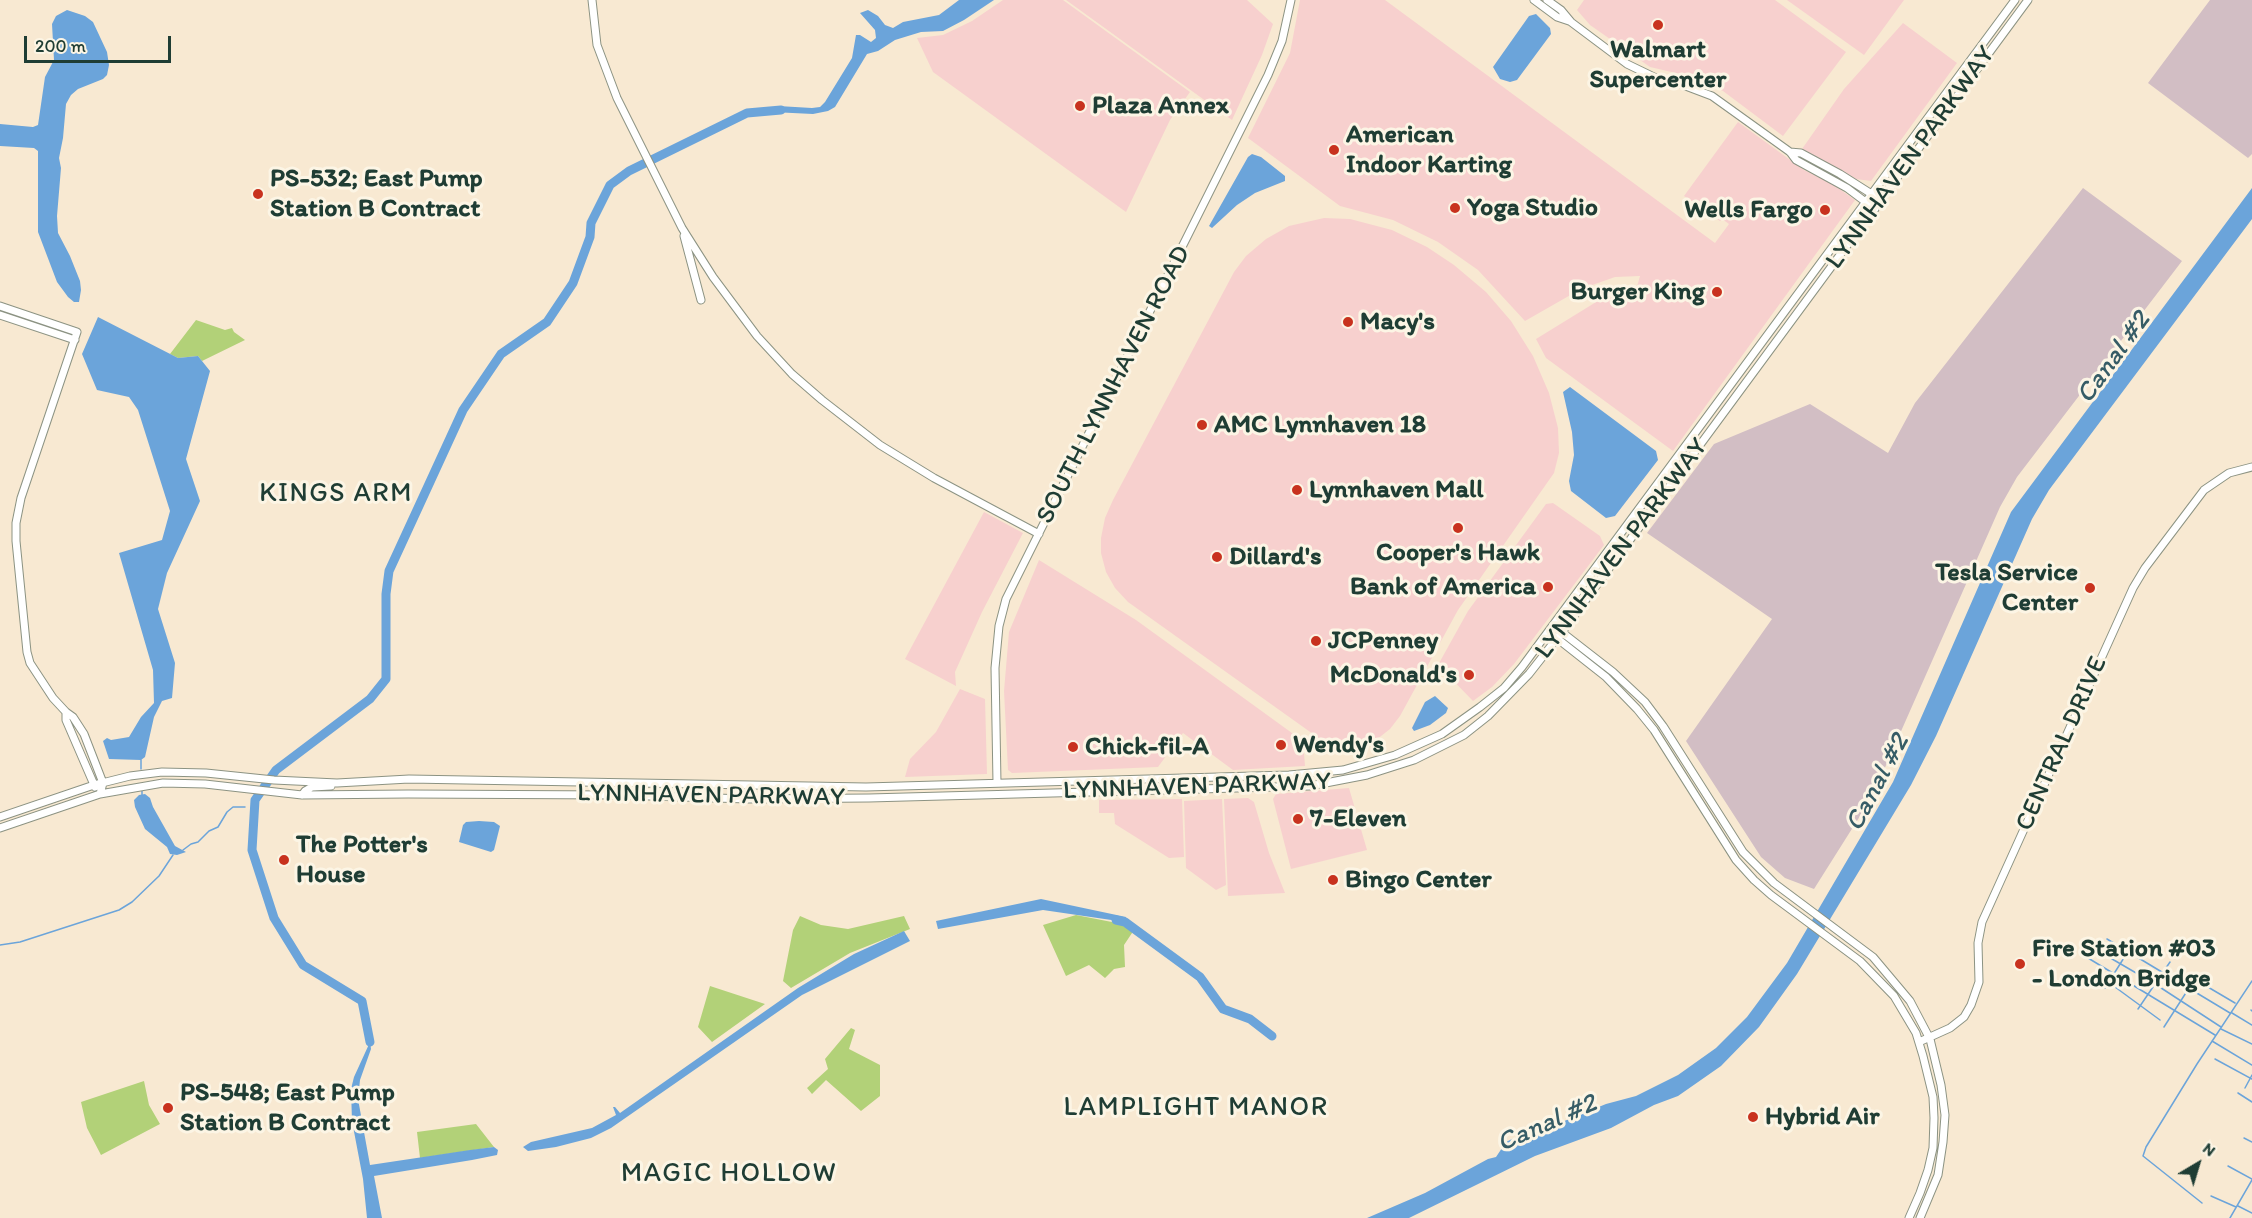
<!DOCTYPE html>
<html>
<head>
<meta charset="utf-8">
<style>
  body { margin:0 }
  #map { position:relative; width:2252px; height:1218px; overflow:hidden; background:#f8e9d2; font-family:Itim,sans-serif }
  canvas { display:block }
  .north { position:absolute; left:2168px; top:1134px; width:60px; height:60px; -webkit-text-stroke:4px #fcf5e5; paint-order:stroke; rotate:38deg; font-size:16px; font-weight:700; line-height:24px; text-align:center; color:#1f3d34 }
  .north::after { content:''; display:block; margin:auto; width:21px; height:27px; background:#1f3d34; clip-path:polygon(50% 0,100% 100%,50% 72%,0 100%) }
  .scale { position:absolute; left:24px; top:36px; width:147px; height:27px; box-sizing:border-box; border:3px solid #1f3d34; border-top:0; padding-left:8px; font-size:18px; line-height:21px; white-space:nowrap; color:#1f3d34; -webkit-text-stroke:4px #fcf5e5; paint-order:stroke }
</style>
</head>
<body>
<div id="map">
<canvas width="2252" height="1218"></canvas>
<div class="north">N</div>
<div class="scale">200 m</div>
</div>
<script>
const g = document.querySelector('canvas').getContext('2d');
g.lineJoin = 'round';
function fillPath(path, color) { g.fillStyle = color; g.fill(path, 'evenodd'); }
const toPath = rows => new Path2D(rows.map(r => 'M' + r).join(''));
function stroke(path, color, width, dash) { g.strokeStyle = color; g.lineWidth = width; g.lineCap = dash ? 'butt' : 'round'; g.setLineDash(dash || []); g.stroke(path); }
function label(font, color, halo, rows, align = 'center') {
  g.font = font + ' Itim,sans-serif'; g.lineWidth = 6; g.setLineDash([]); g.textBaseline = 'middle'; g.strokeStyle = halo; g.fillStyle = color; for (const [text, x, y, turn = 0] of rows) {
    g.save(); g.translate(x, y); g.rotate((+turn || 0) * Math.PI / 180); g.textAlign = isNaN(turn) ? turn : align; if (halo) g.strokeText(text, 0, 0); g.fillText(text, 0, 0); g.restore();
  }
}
fillPath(toPath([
  [1003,0,1063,0,1190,92,1170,120,1126,212,933,72,917,38,943,35,972,21],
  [1066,0,1247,0,1273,24,1262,55,1232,120],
  [1300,0,1385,0,1715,243,1729,224,1722,219,1720,221,1684,196,1738,122,1804,170,1831,183,1855,200,1673,451,1546,358,1536,339,1601,299,1635,294,1640,276,1615,277,1581,289,1525,321,1478,270,1438,242,1393,220,1340,206,1248,138,1290,53],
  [1584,0,1775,0,1846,52,1783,136,1723,91,1693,77,1650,67,1590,25,1577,10],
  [1787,0,1904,0,1864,55],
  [1903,23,1957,63,1871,181,1856,179,1802,149,1844,89],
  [1324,218,1350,219,1392,230,1427,247,1454,265,1486,292,1511,321,1533,356,1549,393,1558,428,1559,453,1554,473,1458,610,1400,716,1390,729,1376,740,1354,746,1342,746,1320,739,1128,602,1115,588,1106,572,1101,553,1101,538,1105,518,1113,500,1234,272,1246,256,1266,239,1289,226],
  [1553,503,1600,536,1604,545,1514,664,1492,687,1473,701,1438,665,1468,611,1546,504],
  [984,512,1023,533,982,612,955,672,956,686,905,659],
  [1039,560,1136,620,1303,741,1305,766,1233,770,1183,733,1158,767,1012,773,1008,770,1004,691,1009,632],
  [960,689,985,699,987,774,905,777,910,759,936,732],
  [1349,788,1367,850,1291,869,1273,799,1276,794],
  [1248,798,1254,802,1269,853,1285,893,1228,896,1224,799],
  [1182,799,1184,857,1169,858,1115,824,1114,813,1099,813,1099,800],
  [1222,799,1226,885,1216,890,1186,868,1184,801]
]), '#f7d0ce');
fillPath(toPath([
  [2210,0,2252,0,2252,154,2248,158,2148,83],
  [2083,188,2182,261,2017,477,2000,507,1872,797,1814,889,1785,878,1761,857,1686,741,1772,619,1647,533,1714,444,1810,404,1888,453,1915,403]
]), '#d2bec4');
fillPath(toPath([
  [196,320,225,330,232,328,234,332,245,340,202,361,198,356,178,358,170,354],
  [1076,915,1122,924,1134,930,1124,945,1125,967,1114,969,1105,978,1089,965,1066,976,1043,925],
  [800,916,821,925,848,929,904,916,910,929,850,953,791,988,783,981,793,930],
  [710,986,765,1004,712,1042,698,1027],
  [851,1028,855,1030,849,1049,880,1065,880,1096,861,1111,826,1080,812,1094,807,1088,828,1069,825,1059],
  [144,1081,149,1105,160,1124,101,1155,87,1128,81,1102],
  [476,1124,494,1147,420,1158,417,1132]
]), '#b2d178');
fillPath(toPath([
  [959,0,994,0,964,20,943,31,921,32,895,40,878,51,867,54,835,107,828,111,813,114,772,112,768,110,778,106,812,108,820,107,825,102,852,58,856,35,860,35,871,42,876,38,875,30,860,13,868,10,878,16,885,25,893,28,903,22,939,15],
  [67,10,85,16,93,22,107,52,109,65,107,75,103,79,78,89,71,95,66,104,63,138,59,158,61,168,57,216,58,233,70,256,80,281,81,290,79,302,74,302,68,297,57,282,38,232,38,151,34,148,0,146,0,124,33,127,38,125,45,77,54,60,52,24,56,16],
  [1536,14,1550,28,1551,34,1517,80,1510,82,1500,79,1493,67,1529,16],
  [1252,154,1261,157,1285,176,1285,181,1255,193,1237,205,1212,228,1209,226,1248,157],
  [2252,188,2252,219,2049,490,2032,519,1936,736,1911,785,1797,974,1759,1027,1721,1066,1678,1096,1654,1105,1611,1128,1535,1156,1409,1218,1367,1218,1425,1193,1488,1159,1496,1157,1506,1142,1512,1139,1557,1124,1606,1104,1636,1096,1678,1075,1716,1048,1747,1017,1787,963,1893,782,2011,512],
  [98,317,178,358,198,356,210,371,186,459,200,501,167,573,158,609,175,663,172,698,162,701,154,717,145,757,141,760,109,759,103,741,107,738,111,740,129,737,141,717,154,703,153,670,119,553,162,540,170,511,138,410,129,397,97,390,82,354],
  [1570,387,1656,451,1658,460,1615,516,1606,518,1571,491,1569,481,1574,455,1572,432,1563,392],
  [1435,696,1448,708,1446,713,1430,725,1414,731,1412,728,1425,702],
  [145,794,150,798,153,807,175,846,186,852,177,855,170,854,167,847,145,829,135,807,134,800,139,795],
  [479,821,494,822,500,826,494,850,491,852,459,842,463,825,466,822],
  [1041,899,1126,917,1125,922,1043,910,938,929,936,921],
  [904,931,910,941,802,995,611,1128,591,1138,556,1147,528,1151,523,1147,531,1142,592,1128,616,1115,613,1107,615,1107,620,1113,798,988,854,954],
  [370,1042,371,1049,360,1080,358,1099,370,1165,470,1150,494,1147,498,1150,497,1155,472,1160,374,1176,382,1218,367,1218,363,1179,352,1121,351,1089,354,1077]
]), '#6ba4da');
stroke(toPath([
  [141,760,141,769],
  [142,791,142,795],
  [183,850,191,844,198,842,209,831,218,827,227,812,233,807,245,807],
  [2107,939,2230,1013],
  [0,945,20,942,119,910,132,902,159,876,173,855],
  [2095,949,2155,984,2221,1027],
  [2088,958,2215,1035],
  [2100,976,2160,1020],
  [2196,980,2235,1003],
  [2105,988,2132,945],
  [2138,1009,2170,962],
  [2251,1010,2252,1011],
  [2232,1013,2252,1025],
  [2164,1027,2198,974],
  [2221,1029,2252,1044],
  [2212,1041,2252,1065],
  [2215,1059,2252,1079],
  [2245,1088,2252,1075],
  [2238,1093,2252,1102],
  [2244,1138,2252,1142],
  [2228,1166,2252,1179],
  [2211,1196,2236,1207],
  [2202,1203,2143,1156,2146,1147,2197,1064,2252,981],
  [2238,1206,2252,1213],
  [2230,1218,2252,1180]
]), '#6ba4da', 1.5);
stroke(toPath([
  [1116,920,1125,922,1200,977,1223,1009,1250,1019,1272,1036],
  [370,1042,362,1001,303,965,274,918,252,850,255,800,276,770,370,699,386,679,386,594,389,571,418,508,463,410,501,354,547,322,573,283,590,237,591,223,610,185,629,171,747,113,781,110]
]), '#6ba4da', 9);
const secondary = toPath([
  [592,0,597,45,617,98,682,228,713,277,757,336,792,374,822,400,880,445,934,478,1039,534],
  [1534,0,1557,17,1569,21],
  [1547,0,1561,10,1571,22,1627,64,1656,78,1683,85,1712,96,1790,152,1796,160,1847,188,1875,209],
  [1790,152,1801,153,1840,174,1881,200],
  [684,236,701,300],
  [0,306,77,332,21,498,16,523,16,541,27,652,30,663,53,698,66,712,73,717,84,734,103,783,100,794],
  [0,315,75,340],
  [1559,630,1613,672,1645,702,1663,726,1743,852,1774,883,1873,957,1910,1001,1930,1039,1941,1085,1945,1115,1943,1142,1938,1175,1920,1218],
  [1554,636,1606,677,1637,709,1654,730,1736,860,1754,880,1771,895,1860,961,1894,996,1916,1033,1923,1056,1933,1097,1934,1118,1933,1148,1928,1170,1920,1193,1909,1218],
  [66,712,66,720,95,787],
  [997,783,995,668,999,626,1006,599,1268,75,1282,41,1291,0],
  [302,795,305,791,312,787,331,786],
  [0,817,94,785,130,776,162,772,206,773,274,780,337,783,409,779,866,787,1289,775,1343,770,1395,755,1442,734,1480,707,1504,688,1522,667,2015,0],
  [0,828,100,794,163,783,205,784,302,795,408,794,617,795,748,799,869,798,1310,786,1367,775,1414,760,1464,735,1488,716,1529,674,1562,632,2028,0],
  [1919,1042,1950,1028,1964,1017,1971,1005,1979,982,1978,943,1982,922,2133,588,2145,568,2204,490,2229,473,2252,467]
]);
stroke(secondary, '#8c9383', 9);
stroke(secondary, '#fff', 7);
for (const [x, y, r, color] of [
  [1658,25,6,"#c8321e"],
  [1080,106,6,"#c8321e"],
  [1334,150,6,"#c8321e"],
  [258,194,6,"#c8321e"],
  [1455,208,6,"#c8321e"],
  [1825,210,6,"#c8321e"],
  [1717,292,6,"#c8321e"],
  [1348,322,6,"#c8321e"],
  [1202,425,6,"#c8321e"],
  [1297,490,6,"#c8321e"],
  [1458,528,6,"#c8321e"],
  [1217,557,6,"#c8321e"],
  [1548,587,6,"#c8321e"],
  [2090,588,6,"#c8321e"],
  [1316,641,6,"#c8321e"],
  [1469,675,6,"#c8321e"],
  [1281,745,6,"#c8321e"],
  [1073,747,6,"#c8321e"],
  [1298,819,6,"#c8321e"],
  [284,860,6,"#c8321e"],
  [1333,880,6,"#c8321e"],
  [2020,964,6,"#c8321e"],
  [168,1108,6,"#c8321e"],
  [1753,1117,6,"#c8321e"]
]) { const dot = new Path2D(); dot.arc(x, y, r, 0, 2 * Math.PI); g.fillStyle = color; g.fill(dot); stroke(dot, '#fcf5e5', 2); }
label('bold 26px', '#1f3d34', '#fcf5e5', [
  ["Walmart",1658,50,"center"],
  ["Supercenter",1658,80,"center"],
  ["Plaza Annex",1092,106],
  ["American",1346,135],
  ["Indoor Karting",1346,165],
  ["PS-532; East Pump",270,179],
  ["Station B Contract",270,209],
  ["Yoga Studio",1467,208],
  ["Wells Fargo",1813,210,"right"],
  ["Burger King",1705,292,"right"],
  ["Macy's",1360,322],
  ["AMC Lynnhaven 18",1214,425],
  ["Lynnhaven Mall",1309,490],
  ["Cooper's Hawk",1458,553,"center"],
  ["Dillard's",1229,557],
  ["Tesla Service",2078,573,"right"],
  ["Center",2078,603,"right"],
  ["Bank of America",1536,587,"right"],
  ["JCPenney",1328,641],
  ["McDonald's",1457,675,"right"],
  ["Wendy's",1293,745],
  ["Chick-fil-A",1085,747],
  ["7-Eleven",1310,819],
  ["The Potter's",296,845],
  ["House",296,875],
  ["Bingo Center",1345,880],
  ["Fire Station #03",2032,949],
  ["- London Bridge",2032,979],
  ["PS-548; East Pump",180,1093],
  ["Station B Contract",180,1123],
  ["Hybrid Air",1765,1117]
], 'left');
label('26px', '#1f3d34', '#fcf5e5', [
  ["LYNNHAVEN PARKWAY",1911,158,-54],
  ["SOUTH LYNNHAVEN ROAD",1114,385,-63],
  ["LYNNHAVEN PARKWAY",1622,549,-53],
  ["CENTRAL DRIVE",2062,744,-66],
  ["LYNNHAVEN PARKWAY",1197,787,-2],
  ["LYNNHAVEN PARKWAY",711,796,1]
]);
label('italic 27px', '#365c66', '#fcf5e5', [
  ["Canal #2",2114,358,-54],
  ["Canal #2",1878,783,-62],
  ["Canal #2",1547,1124,-24]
]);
g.letterSpacing = '1.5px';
label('27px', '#1f3d34', '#fcf5e5', [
  ["KINGS ARM",336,494],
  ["LAMPLIGHT MANOR",1196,1108],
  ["MAGIC HOLLOW",729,1174]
]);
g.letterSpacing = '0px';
</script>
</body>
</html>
